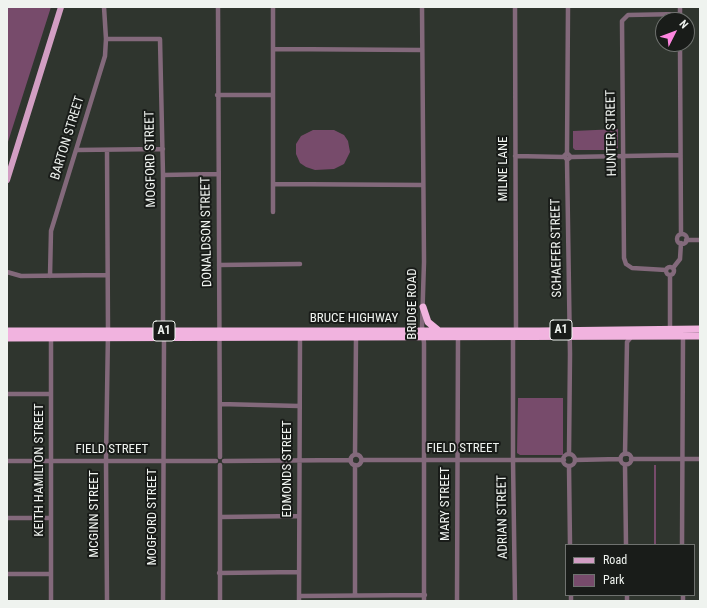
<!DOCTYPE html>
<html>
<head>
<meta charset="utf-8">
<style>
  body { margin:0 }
  #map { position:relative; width:707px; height:608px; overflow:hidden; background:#2f352e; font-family:"Roboto Condensed",sans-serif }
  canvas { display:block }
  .frame { position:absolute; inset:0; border:8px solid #eff3ef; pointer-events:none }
  .legend { position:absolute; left:565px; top:544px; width:130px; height:52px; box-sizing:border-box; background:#191c19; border:1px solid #6f726f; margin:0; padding:5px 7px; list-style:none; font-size:12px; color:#eff3ef }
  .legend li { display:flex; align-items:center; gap:8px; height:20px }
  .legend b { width:20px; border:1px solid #6f726f }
  .north { position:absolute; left:655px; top:12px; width:40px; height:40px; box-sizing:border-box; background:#191c19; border:1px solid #6f726f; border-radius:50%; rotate:48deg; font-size:11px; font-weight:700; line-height:16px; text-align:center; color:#eff3ef }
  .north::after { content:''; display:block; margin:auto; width:14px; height:18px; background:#fe86e0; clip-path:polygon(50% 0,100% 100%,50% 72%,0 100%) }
</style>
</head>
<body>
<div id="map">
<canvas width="707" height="608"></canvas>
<div class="frame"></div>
<ul class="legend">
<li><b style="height:5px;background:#d29ec3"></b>Road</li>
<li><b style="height:11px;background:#774b6b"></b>Park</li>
</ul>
<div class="north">N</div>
</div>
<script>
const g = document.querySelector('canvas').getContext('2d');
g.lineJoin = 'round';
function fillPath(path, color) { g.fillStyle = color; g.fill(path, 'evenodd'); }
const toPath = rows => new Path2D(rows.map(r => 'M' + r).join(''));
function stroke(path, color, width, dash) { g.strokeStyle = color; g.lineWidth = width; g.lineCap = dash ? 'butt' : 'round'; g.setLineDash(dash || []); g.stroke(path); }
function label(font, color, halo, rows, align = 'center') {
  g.font = font + ' "Roboto Condensed",sans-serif'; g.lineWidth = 4; g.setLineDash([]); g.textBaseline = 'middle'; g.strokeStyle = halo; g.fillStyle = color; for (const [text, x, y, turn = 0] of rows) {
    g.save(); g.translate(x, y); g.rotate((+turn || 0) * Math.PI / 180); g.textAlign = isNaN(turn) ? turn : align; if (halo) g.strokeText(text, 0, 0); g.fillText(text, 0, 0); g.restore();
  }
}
fillPath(toPath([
  [7,7,51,7,7,145],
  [618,129,618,148,616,150,575,150,573,148,573,131],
  [313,130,334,130,344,135,348,141,350,152,344,164,334,169,315,170,306,167,300,163,296,154,296,144,301,136],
  [518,398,563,398,563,455,520,455,517,453],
  [654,465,656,465,656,545,654,545]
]), '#774b6b');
stroke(toPath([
  [218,7,220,457],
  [422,7,424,262,422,326,424,343,424,601],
  [515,7,516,330],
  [680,7,680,20],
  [106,39,160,39,163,175,163,331],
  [680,44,681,234],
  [274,49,422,50],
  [217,95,273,95],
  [76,150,163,149],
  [107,150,108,332,106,460,107,601],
  [567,153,571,157,567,160,564,156,567,153,568,7],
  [515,156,564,157],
  [571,157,679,155],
  [567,160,570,354,569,454],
  [163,175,217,174],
  [273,184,423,185],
  [273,212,273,7],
  '677 239a5 5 0 1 1 10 0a5 5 0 1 1-10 0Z',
  [686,240,700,240],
  [219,265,300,264],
  '666 271a4 4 0 1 1 8 0a4 4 0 1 1-8 0Z',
  [673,268,680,259,681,243],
  [666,270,632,268,626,264,624,258,622,21,628,15,680,14],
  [7,272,21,276,107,275],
  [670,275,670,328],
  [50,276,51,231,105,56,106,39,104,7],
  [513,336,513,460,515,601],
  [7,394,50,394],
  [220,404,299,406],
  '620.5 459a5.5 5.5 0 1 1 11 0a5.5 5.5 0 1 1-11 0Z',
  [355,454,356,337],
  [625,454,627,342,632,336],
  '563 460a6 6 0 1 1 12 0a6 6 0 1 1-12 0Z',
  '350.5 460a5.5 5.5 0 1 1 11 0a5.5 5.5 0 1 1-11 0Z',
  [631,459,700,459],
  [362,460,564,460],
  [575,460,620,459],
  [7,461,216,461],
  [224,461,351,460],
  [625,465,626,545],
  [569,466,570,545],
  [220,517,299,516],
  [7,518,51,518],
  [682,545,683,336],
  [219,573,299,572],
  [7,574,51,574],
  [355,595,355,465],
  [571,595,571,601],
  [627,595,627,601],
  [683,595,683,601],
  [300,596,425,595],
  [51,601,51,338],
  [163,601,164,338],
  [220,601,220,465],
  [299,601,300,337],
  [457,601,458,336]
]), '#83697b', 4.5);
stroke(toPath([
  [7,180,61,7]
]), '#d29ec3', 6);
stroke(toPath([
  [423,307,428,322,439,331],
  [7,331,539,331,700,329],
  [7,338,700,336]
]), '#f1b3df', 7);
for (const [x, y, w] of [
  [561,330,22],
  [164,331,22]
]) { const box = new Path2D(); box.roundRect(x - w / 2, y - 10, w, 20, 3); g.fillStyle = '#191c19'; g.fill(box); stroke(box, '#eff3ef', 1); }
label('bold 12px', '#eff3ef', null, [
  ["A1",561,330],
  ["A1",164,331]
]);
label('13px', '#eff3ef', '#191c19', [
  ["HUNTER STREET",612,133,-91],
  ["BARTON STREET",68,138,-73],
  ["MOGFORD STREET",151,159,-91],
  ["MILNE LANE",504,169,-90],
  ["DONALDSON STREET",207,232,-91],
  ["SCHAEFER STREET",557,248,-91],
  ["BRIDGE ROAD",413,304,-90],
  ["BRUCE HIGHWAY",354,319],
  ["FIELD STREET",463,449],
  ["FIELD STREET",112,450],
  ["EDMONDS STREET",288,469,-90],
  ["KEITH HAMILTON STREET",40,470,-90],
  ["MARY STREET",446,504,-90],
  ["MCGINN STREET",95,514,-90],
  ["MOGFORD STREET",153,517,-90],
  ["ADRIAN STREET",503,517,-91]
]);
</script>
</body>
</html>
